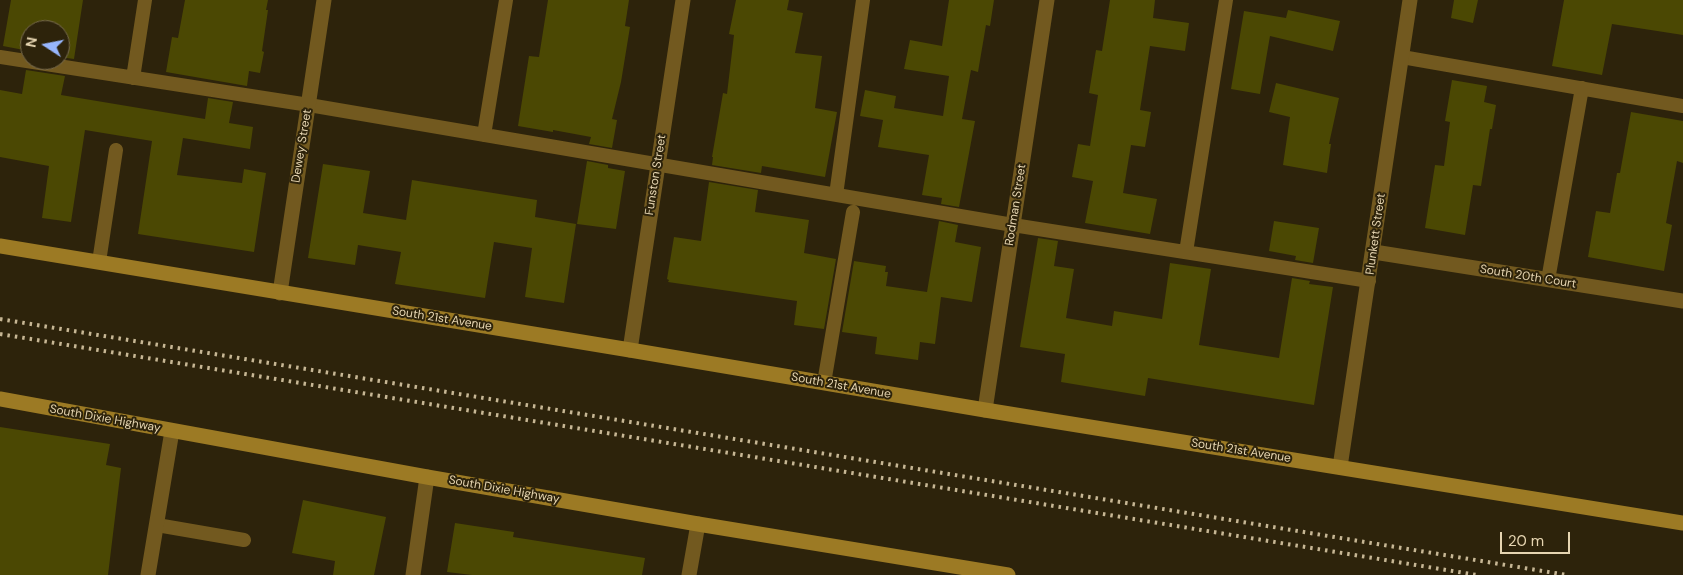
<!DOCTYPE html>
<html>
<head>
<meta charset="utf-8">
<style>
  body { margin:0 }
  #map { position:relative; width:1683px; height:575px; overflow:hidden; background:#2d230b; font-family:"DM Sans",sans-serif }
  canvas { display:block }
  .north { position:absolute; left:20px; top:20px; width:50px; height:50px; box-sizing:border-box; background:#2d230b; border:1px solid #776a4d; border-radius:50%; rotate:281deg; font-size:14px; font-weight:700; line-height:20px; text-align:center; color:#e6d5b1 }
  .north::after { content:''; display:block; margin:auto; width:18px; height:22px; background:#97b6fd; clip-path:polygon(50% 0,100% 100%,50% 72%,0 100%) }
  .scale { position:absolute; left:1500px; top:532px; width:70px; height:22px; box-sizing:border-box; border:2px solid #e6d5b1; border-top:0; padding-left:6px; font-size:15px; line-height:18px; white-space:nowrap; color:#e6d5b1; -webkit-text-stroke:4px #2d230b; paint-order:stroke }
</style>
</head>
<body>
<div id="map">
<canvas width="1683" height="575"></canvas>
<div class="north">N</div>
<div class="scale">20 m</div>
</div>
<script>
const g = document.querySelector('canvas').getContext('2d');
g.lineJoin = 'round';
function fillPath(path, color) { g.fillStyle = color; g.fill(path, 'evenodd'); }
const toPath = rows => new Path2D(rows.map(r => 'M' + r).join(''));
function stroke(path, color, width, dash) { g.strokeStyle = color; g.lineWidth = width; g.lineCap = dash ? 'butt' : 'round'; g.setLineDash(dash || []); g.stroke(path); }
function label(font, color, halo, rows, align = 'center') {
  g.font = font + ' "DM Sans",sans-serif'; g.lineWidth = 4; g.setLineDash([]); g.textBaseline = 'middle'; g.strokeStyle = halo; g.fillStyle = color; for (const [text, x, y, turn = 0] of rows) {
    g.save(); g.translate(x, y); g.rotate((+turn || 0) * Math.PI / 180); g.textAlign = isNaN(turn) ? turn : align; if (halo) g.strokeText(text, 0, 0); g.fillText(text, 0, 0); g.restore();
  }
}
fillPath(toPath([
  [11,0,83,0,74,59,60,57,60,30,30,30,30,53,29,51,3,46],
  [185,0,268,0,266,10,268,10,262,51,264,52,260,73,249,71,247,86,166,72,172,37,178,38],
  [548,0,629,0,625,26,630,27,621,82,612,119,617,120,612,148,589,144,591,137,553,130,553,132,518,126,529,56,539,57],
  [736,0,789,0,787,10,803,13,795,53,822,56,815,108,837,112,825,177,762,166,761,173,712,165,713,157,712,157,723,93,727,94,734,35,729,34],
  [949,0,994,0,990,26,986,25,978,72,971,70,962,119,975,121,959,207,941,204,942,198,922,195,929,155,878,147,883,120,860,116,865,90,896,96,894,108,943,116,949,76,904,69,910,40,942,46],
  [1110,0,1155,0,1153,18,1189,23,1185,51,1150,46,1140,110,1151,112,1145,147,1131,145,1123,193,1157,199,1150,234,1085,223,1093,181,1072,177,1078,144,1090,146,1098,95,1089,93,1096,50,1102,51],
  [1454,0,1478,0,1473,23,1451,18],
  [1564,0,1683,0,1683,35,1612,24,1602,75,1552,66],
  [1288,10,1340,21,1333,51,1270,36,1260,94,1231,89,1244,11,1286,18],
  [26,70,65,76,61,95,205,119,208,98,233,102,229,123,253,127,250,149,183,138,177,175,242,183,244,169,266,173,254,252,138,234,152,141,85,130,71,222,42,218,49,166,0,157,0,90,22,94],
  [1452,80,1487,86,1484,102,1496,105,1492,129,1490,129,1481,186,1473,185,1465,235,1425,228,1435,165,1444,166,1450,122,1445,121],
  [1276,83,1339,98,1329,144,1331,144,1327,173,1283,165,1290,117,1269,112],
  [1631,112,1683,121,1683,163,1677,161,1666,223,1672,225,1664,271,1588,257,1596,211,1610,213,1617,173,1620,173],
  [587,161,608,165,608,168,625,171,616,229,577,224],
  [323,164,370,171,363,213,406,220,412,180,537,200,535,217,576,224,564,303,525,297,532,248,494,242,485,298,395,284,401,252,358,245,355,265,308,258],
  [709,182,758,190,755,212,809,220,804,253,836,259,824,329,794,325,797,301,668,282,669,280,667,279,674,237,701,241],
  [939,221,958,225,955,242,981,247,972,302,941,297,935,344,920,342,918,360,875,354,877,337,842,332,854,261,886,266,885,272,888,272,886,286,927,292],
  [1274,221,1319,228,1313,263,1295,260,1296,256,1269,251],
  [1038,238,1058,241,1054,266,1074,269,1066,318,1112,326,1114,311,1162,319,1170,263,1211,269,1199,345,1279,358,1292,278,1310,281,1309,284,1333,287,1314,405,1148,378,1145,396,1061,382,1065,354,1020,347],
  [0,427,110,444,106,465,121,468,108,575,0,575],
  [303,500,386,517,374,575,333,575,335,561,292,553],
  [455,523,514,532,513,537,645,558,642,575,472,575,447,572]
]), '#4b4803');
stroke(toPath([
  [0,57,309,105,1013,225,1369,281],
  [1402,57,1683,106],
  [133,78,145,0],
  [484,135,506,0],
  [836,195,863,0],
  [1186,252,1226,0],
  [99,262,116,150],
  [1548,280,1582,88],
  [824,383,853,212],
  [157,525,244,540]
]), '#72591f', 14);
stroke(toPath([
  [1374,252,1683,301],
  [280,293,324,0],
  [630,350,683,0],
  [985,410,1047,0],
  [1340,467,1410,0],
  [148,575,172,431],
  [413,575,427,477],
  [689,575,698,524]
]), '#72591f', 15);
stroke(toPath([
  [0,246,630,350,985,410,1683,523],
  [0,399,427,477,698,524,1008,575]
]), '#9c7a24', 15);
stroke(toPath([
  [0,319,1567,575],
  [0,334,1477,575]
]), '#c7b795', 4, [2.5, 5]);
label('12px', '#e6d5b1', '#2d230b', [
  ["Dewey Street",302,146,-81],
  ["Funston Street",656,175,-81],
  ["Rodman Street",1016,205,-81],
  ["Plunkett Street",1376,234,-82],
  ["South 20th Court",1528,277,9],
  ["South 21st Avenue",442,319,9],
  ["South 21st Avenue",841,386,10],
  ["South Dixie Highway",105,419,10],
  ["South 21st Avenue",1241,451,9],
  ["South Dixie Highway",504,490,10]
]);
</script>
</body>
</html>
